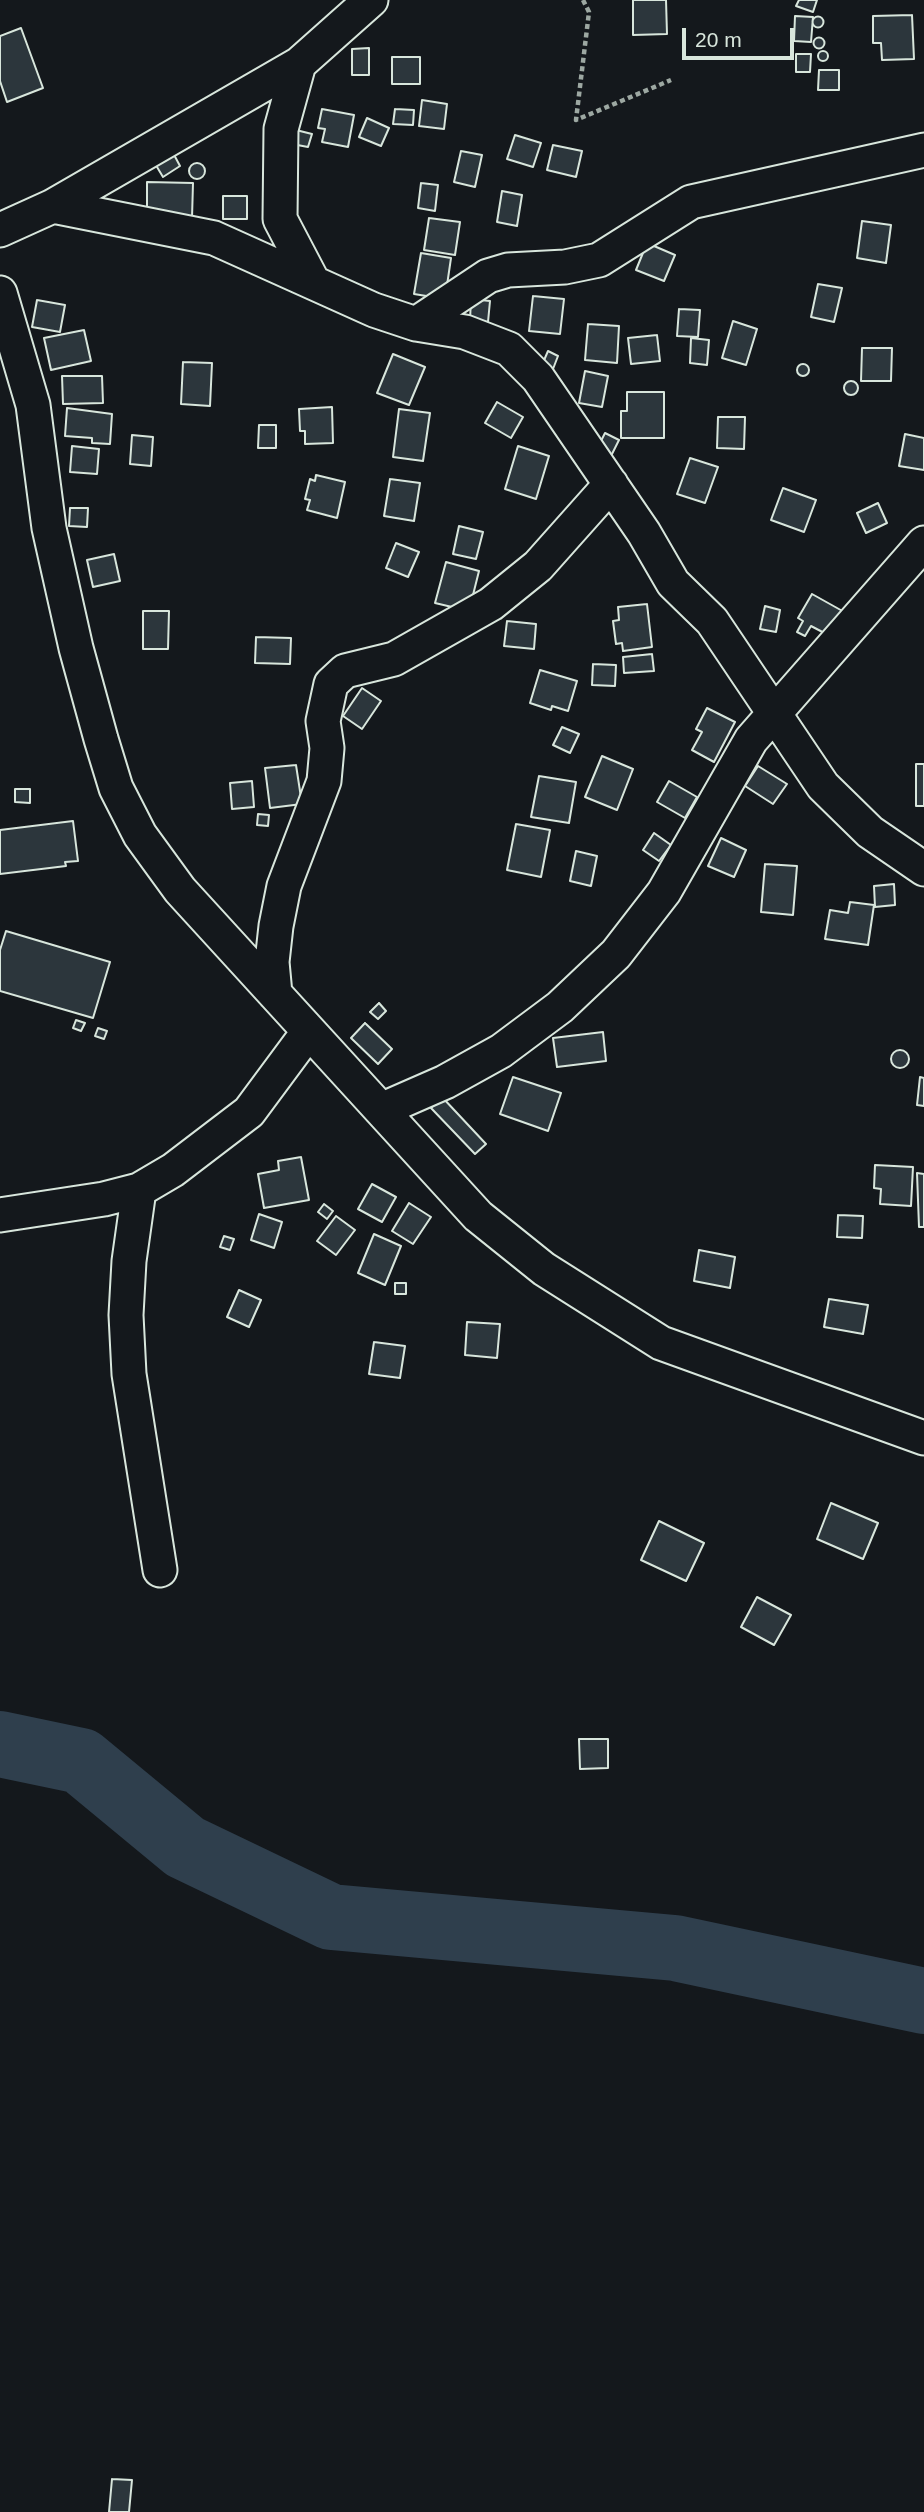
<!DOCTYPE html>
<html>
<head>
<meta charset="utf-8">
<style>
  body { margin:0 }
  #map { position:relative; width:924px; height:2512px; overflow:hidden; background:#14181c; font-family:Arial,sans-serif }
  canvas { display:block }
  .scale { position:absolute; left:682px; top:28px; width:112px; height:32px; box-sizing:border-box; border:4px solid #d8e6dc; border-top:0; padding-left:9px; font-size:21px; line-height:24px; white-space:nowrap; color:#d8e6dc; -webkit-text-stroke:5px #14181c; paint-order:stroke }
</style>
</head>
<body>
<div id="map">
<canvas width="924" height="2512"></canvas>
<div class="scale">20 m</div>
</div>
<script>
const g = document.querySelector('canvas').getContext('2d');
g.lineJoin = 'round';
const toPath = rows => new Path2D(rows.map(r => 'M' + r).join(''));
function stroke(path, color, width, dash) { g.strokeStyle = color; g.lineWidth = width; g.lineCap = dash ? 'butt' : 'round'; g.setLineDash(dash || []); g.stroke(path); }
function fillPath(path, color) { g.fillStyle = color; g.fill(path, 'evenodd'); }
stroke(toPath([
  [0,1744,81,1761,185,1847,331,1917,675,1948,924,2001]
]), '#2f3f4d', 66);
const building = toPath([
  [633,0,666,0,667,34,633,35,633,0],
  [799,0,817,0,813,12,796,6,799,0],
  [912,15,914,59,882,60,881,43,873,43,873,16,912,15],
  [795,16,813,17,811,42,794,41,795,16],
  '812.5 22a5.5 5.5 0 1 1 11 0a5.5 5.5 0 1 1-11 0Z',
  [21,28,43,88,7,102,0,81,0,36,21,28],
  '813.5 43a5.5 5.5 0 1 1 11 0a5.5 5.5 0 1 1-11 0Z',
  [369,48,369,75,352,75,352,49,369,48],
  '818 56a5 5 0 1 1 10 0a5 5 0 1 1-10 0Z',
  [796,54,811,54,810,72,796,72,796,54],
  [392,57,420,57,420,84,392,84,392,57],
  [819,70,839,70,839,90,818,90,819,70],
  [422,100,447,104,444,129,419,126,422,100],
  [322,109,354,115,348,147,322,142,325,129,318,128,322,109],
  [395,109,414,110,413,125,393,124,395,109],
  [367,118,389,128,381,146,359,137,367,118],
  [296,130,312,134,308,147,292,144,296,130],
  [515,135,541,143,533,167,507,159,515,135],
  [553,145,582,151,576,177,547,170,553,145],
  [172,151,180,166,163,177,154,162,172,151],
  [461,151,482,155,475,187,454,182,461,151],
  '189 171a8 8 0 1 1 16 0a8 8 0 1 1-16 0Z',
  [147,182,193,183,192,218,147,216,147,182],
  [421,183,438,185,435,211,418,208,421,183],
  [502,191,522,195,517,226,497,222,502,191],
  [223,196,247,196,247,219,223,219,223,196],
  [429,218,460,222,455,255,424,250,429,218],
  [862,221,891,225,886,263,857,258,862,221],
  [647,243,675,255,664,281,636,270,647,243],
  [421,253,451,258,445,299,414,294,421,253],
  [818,284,842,288,834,322,811,317,818,284],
  [533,296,564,299,560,334,529,331,533,296],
  [471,299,490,301,488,322,470,320,471,299],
  [37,300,65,305,60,332,32,327,37,300],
  [679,309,700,310,698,337,677,336,679,309],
  [733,321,757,329,746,365,722,358,733,321],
  [588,324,619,326,617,363,585,360,588,324],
  [84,330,91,361,51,370,44,338,84,330],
  [657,335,660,361,631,364,628,338,657,335],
  [691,338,709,340,707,365,690,363,691,338],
  [862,348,892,348,891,381,861,381,862,348],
  [548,351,558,356,553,369,542,365,548,351],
  [393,354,425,367,409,405,377,393,393,354],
  [183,362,212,363,210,406,181,404,183,362],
  '797 370a6 6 0 1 1 12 0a6 6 0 1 1-12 0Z',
  [585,371,608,376,602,407,579,403,585,371],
  [62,376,102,376,103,403,63,404,62,376],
  '844 388a7 7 0 1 1 14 0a7 7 0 1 1-14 0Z',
  [627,392,664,392,664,438,621,438,621,411,627,411,627,392],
  [497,402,523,417,511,438,485,423,497,402],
  [332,407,333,443,305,444,305,431,300,431,299,409,332,407],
  [67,408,112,414,110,444,92,443,92,438,65,436,67,408],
  [399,409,430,413,423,461,393,457,399,409],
  [718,417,745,417,744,449,717,448,718,417],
  [259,425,276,425,276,448,258,448,259,425],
  [605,433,619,440,610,458,596,451,605,433],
  [905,434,924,438,924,470,899,466,905,434],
  [132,435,153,437,151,466,130,464,132,435],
  [72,446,99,449,97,474,70,472,72,446],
  [518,446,549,456,536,499,505,489,518,446],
  [690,458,718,467,705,503,677,494,690,458],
  [316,475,345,482,337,518,307,510,310,500,305,499,310,479,315,481,316,475],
  [390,479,420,483,414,521,384,516,390,479],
  [783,488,816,500,804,532,771,520,783,488],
  [878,503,887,523,866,533,857,513,878,503],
  [70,508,88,508,87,527,69,526,70,508],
  [459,526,483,532,476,559,453,554,459,526],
  [396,543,419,552,408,577,386,568,396,543],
  [114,554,120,581,93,587,87,560,114,554],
  [446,562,479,571,469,611,435,603,446,562],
  [812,594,846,613,832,637,811,626,805,636,797,632,803,621,798,618,812,594],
  [647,604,652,647,623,651,622,643,616,644,613,621,619,620,618,607,647,604],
  [765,606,780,610,776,632,760,629,765,606],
  [143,611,169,611,168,649,143,649,143,611],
  [507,621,536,624,534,649,504,646,507,621],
  [256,637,291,638,290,664,255,663,256,637],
  [652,654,654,671,624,673,623,657,652,654],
  [593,664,616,665,615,686,592,685,593,664],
  [540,670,577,681,568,711,552,706,551,710,530,703,540,670],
  [362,688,381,701,362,729,343,716,362,688],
  [707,708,735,722,714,762,692,750,702,732,696,729,707,708],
  [562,727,579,734,570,753,553,745,562,727],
  [602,756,633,769,617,810,585,797,602,756],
  [916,764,924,764,924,806,916,806,916,764],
  [296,765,302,804,270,808,265,768,296,765],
  [758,766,787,784,773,804,745,786,758,766],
  [539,776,576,782,569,823,531,817,539,776],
  [252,781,254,807,232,809,230,783,252,781],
  [669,781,697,797,685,818,657,802,669,781],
  [15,789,30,789,30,803,15,802,15,789],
  [258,814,269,815,268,826,257,825,258,814],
  [73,821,78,861,65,862,66,866,0,874,0,830,73,821],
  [516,824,550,830,541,877,507,870,516,824],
  [654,833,671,845,659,861,643,850,654,833],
  [721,838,746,850,734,877,708,866,721,838],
  [576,851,597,856,591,886,570,881,576,851],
  [765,864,797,866,793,915,761,912,765,864],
  [894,884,895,905,875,907,874,886,894,884],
  [850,902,874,905,868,945,825,939,830,910,848,913,850,902],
  [6,931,110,962,93,1018,0,991,0,950,6,931],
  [379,1003,386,1011,378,1019,370,1012,379,1003],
  [76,1020,85,1023,81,1031,73,1028,76,1020],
  [365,1023,392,1049,378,1064,351,1038,365,1023],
  [98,1028,107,1031,104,1039,95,1036,98,1028],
  [603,1032,606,1061,557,1067,553,1038,603,1032],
  '891 1059a9 9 0 1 1 18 0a9 9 0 1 1-18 0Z',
  [513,1077,561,1093,548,1131,500,1114,513,1077],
  [920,1077,924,1078,924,1106,917,1105,920,1077],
  [442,1097,486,1144,475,1154,431,1108,442,1097],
  [301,1157,309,1200,264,1208,258,1174,279,1170,278,1161,301,1157],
  [875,1165,913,1167,911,1206,880,1204,881,1189,874,1188,875,1165],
  [917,1173,924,1174,924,1227,919,1227,917,1173],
  [372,1184,396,1197,382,1222,358,1209,372,1184],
  [409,1203,431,1217,413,1244,392,1231,409,1203],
  [324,1204,333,1211,327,1219,318,1212,324,1204],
  [259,1214,282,1222,274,1248,251,1240,259,1214],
  [838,1215,863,1216,862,1238,837,1237,838,1215],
  [336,1216,355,1230,336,1255,317,1241,336,1216],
  [374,1234,401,1246,385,1285,358,1273,374,1234],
  [224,1236,234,1239,230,1250,220,1247,224,1236],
  [699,1250,735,1257,730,1288,694,1281,699,1250],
  [395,1283,406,1283,406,1294,395,1294,395,1283],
  [239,1290,261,1300,249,1327,227,1317,239,1290],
  [829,1299,868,1305,863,1334,824,1327,829,1299],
  [467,1322,500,1324,497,1358,465,1355,467,1322],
  [374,1342,405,1346,400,1378,369,1374,374,1342],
  [831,1503,878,1523,863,1559,817,1539,831,1503],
  [659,1521,704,1543,686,1581,641,1560,659,1521],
  [757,1597,791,1615,774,1645,741,1627,757,1597],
  [579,1739,608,1739,608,1768,580,1769,579,1739],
  [112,2479,132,2480,129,2512,109,2512,112,2479]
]);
fillPath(building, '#2c363c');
stroke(building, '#d8e6dc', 2);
const minor = toPath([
  [299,64,281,129,280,219,313,282],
  [53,206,214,238,374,310,416,324,465,332,509,349,538,378,644,533,673,583,712,621,823,786,870,832,924,869],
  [0,230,53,206,299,64,371,0],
  [0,293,33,405,49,528,76,648,101,739,116,788,140,835,180,890,478,1216,544,1269,661,1343,924,1438],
  [416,324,488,276,508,270,565,267,599,260,691,202,924,150],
  [275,994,272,962,276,926,284,886,324,781,327,748,323,721,331,684,345,671,394,659,491,604,538,566,611,484],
  [381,1110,445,1082,501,1051,560,1007,616,954,664,892,751,740,924,543],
  [139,1190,129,1261,126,1315,129,1374,160,1570],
  [0,1215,104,1199,139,1190,173,1170,249,1112,309,1031]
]);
stroke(minor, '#d8e6dc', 37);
stroke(toPath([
  [583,0,589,12,576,120,671,80]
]), '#9da8a2', 4.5, [5, 3.5]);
stroke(minor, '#14181c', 33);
</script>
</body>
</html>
